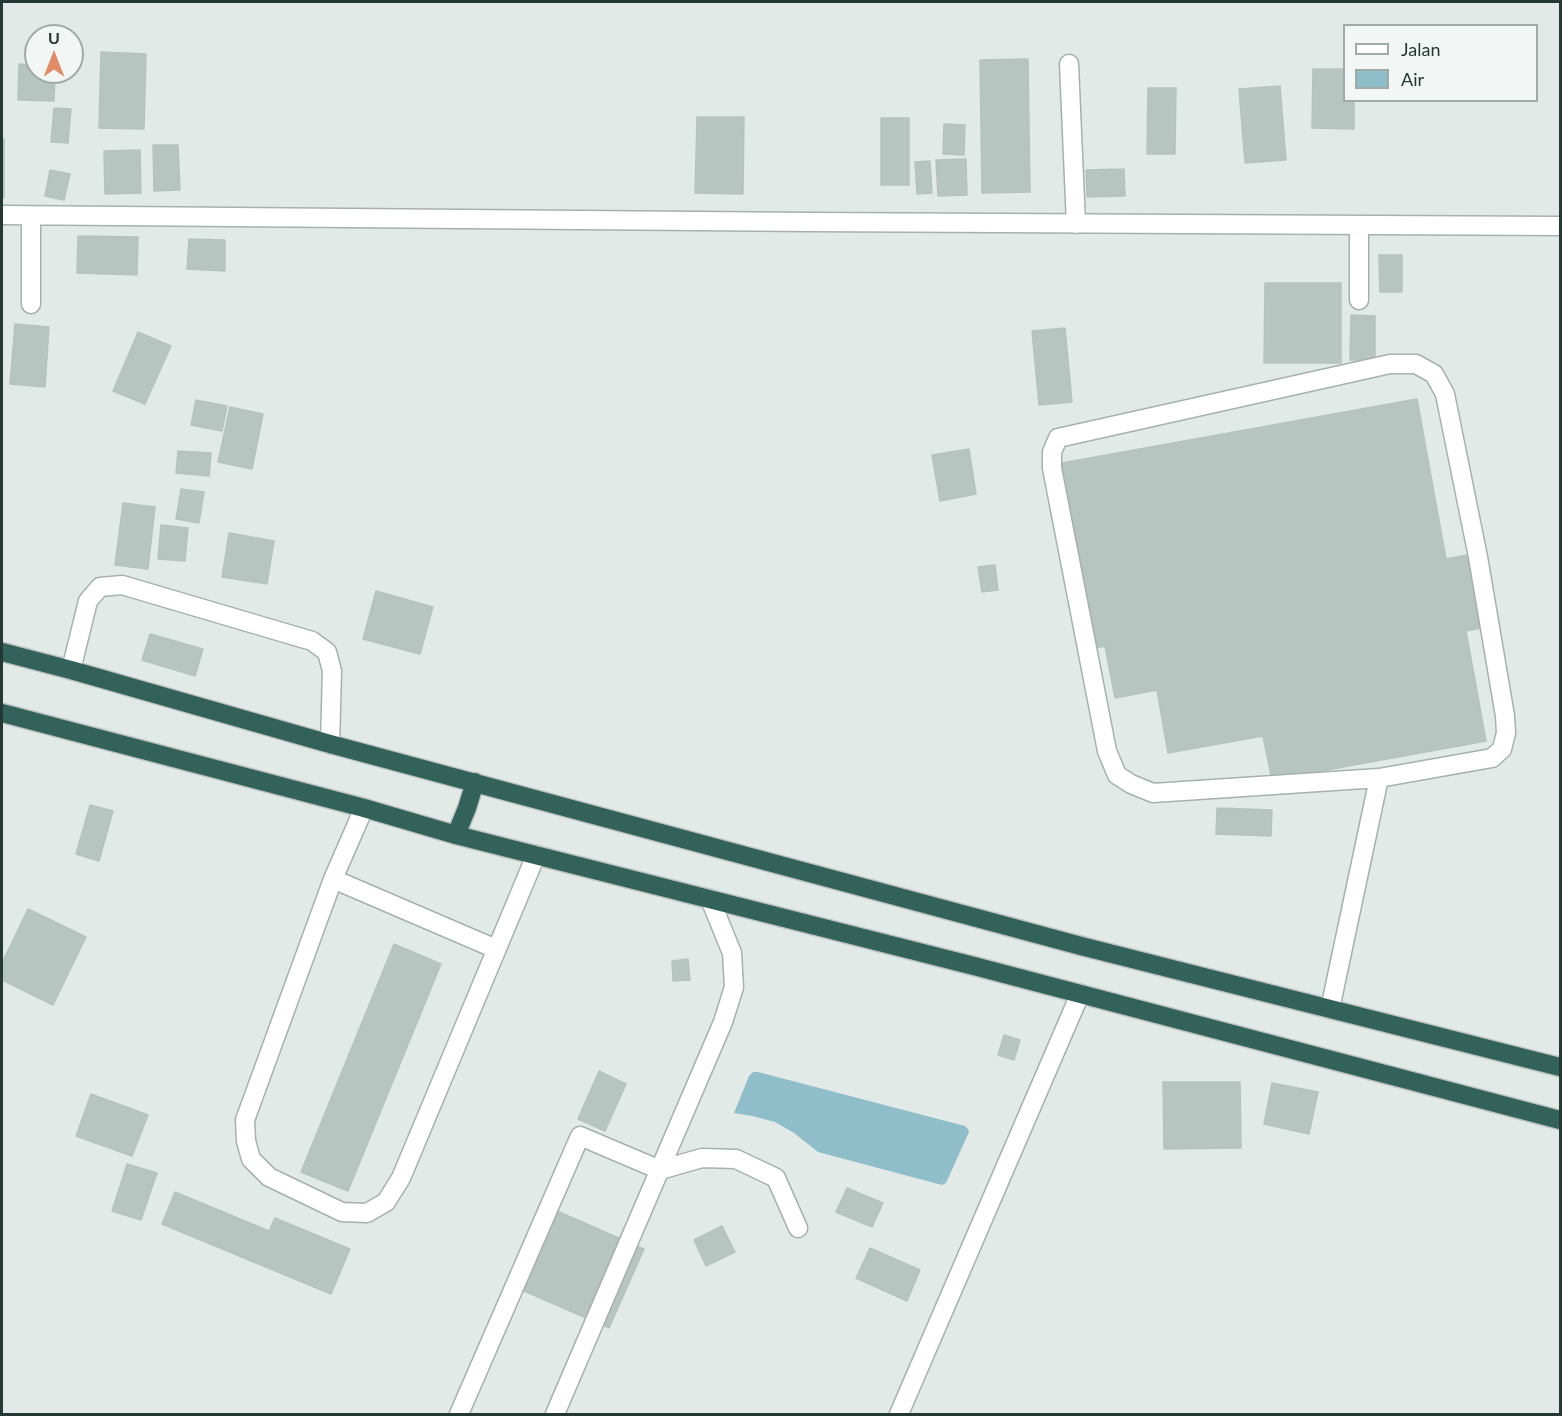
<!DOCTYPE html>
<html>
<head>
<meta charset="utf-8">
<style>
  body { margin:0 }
  #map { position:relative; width:1562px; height:1416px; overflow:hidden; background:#e2eae7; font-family:Lato,sans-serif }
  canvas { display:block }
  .frame { position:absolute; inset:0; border:3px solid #243934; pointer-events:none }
  .legend { position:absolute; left:1343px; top:24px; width:195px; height:78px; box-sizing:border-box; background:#f2f7f5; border:2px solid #a0aba8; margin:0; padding:8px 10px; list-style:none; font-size:18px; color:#243934 }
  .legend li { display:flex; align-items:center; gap:12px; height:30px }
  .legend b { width:30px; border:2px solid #a0aba8 }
  .north { position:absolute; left:24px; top:24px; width:60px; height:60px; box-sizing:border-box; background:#f2f7f5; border:2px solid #a0aba8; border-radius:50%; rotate:0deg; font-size:16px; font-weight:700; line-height:24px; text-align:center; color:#243934 }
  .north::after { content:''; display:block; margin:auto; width:21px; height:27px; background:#e38b67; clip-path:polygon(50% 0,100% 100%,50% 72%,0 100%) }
</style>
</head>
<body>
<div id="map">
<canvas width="1562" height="1416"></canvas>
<div class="frame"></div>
<ul class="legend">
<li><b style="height:8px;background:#fff"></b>Jalan</li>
<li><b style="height:16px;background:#8fbeca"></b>Air</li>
</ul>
<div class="north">U</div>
</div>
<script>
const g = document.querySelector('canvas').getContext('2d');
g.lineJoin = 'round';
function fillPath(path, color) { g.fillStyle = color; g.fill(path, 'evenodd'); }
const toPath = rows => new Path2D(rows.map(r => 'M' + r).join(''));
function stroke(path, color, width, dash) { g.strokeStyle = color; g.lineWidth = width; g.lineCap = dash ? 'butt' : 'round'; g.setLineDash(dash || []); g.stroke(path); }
fillPath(toPath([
  [753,1072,758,1072,965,1126,968,1129,969,1132,946,1183,942,1185,818,1152,794,1133,775,1122,752,1116,734,1113,749,1076]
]), '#8fbeca');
const building = toPath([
  [101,52,146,54,144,129,99,128,101,52],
  [1028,59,1030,192,982,193,980,60,1028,59],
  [19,64,36,65,36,72,55,72,54,101,18,100,19,64],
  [1313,69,1344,69,1344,100,1354,100,1354,129,1312,128,1313,69],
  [1280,86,1286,160,1245,163,1239,89,1280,86],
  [1148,88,1176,88,1175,154,1147,154,1148,88],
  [54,108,71,109,68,143,51,142,54,108],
  [697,117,744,117,743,194,695,193,697,117],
  [881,118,909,118,909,185,881,185,881,118],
  [944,124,965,125,964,155,943,154,944,124],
  [2,139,4,139,4,198,2,198,2,139],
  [153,145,178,145,180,190,154,191,153,145],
  [140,150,141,193,105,194,104,151,140,150],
  [966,159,967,195,938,196,936,160,966,159],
  [930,161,932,193,917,194,915,162,930,161],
  [1124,169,1125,196,1087,197,1086,170,1124,169],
  [50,170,70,174,64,200,45,196,50,170],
  [78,236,138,237,137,275,77,273,78,236],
  [189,239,225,240,225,271,187,269,189,239],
  [1379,255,1402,255,1402,292,1380,292,1379,255],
  [1265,283,1341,283,1341,363,1264,363,1265,283],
  [1351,315,1375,316,1375,360,1350,360,1351,315],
  [15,324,49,327,45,387,10,384,15,324],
  [1065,328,1072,402,1039,405,1032,331,1065,328],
  [138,332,171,346,145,404,113,391,138,332],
  [1417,399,1446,559,1468,555,1481,628,1466,631,1486,741,1272,780,1263,736,1168,753,1157,690,1115,698,1105,646,1096,648,1062,463,1417,399],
  [196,400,227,406,222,431,191,425,196,400],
  [230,407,263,414,252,469,218,462,230,407],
  [969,449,976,494,940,501,932,455,969,449],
  [178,451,211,453,209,476,176,473,178,451],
  [181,489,204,492,199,523,176,519,181,489],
  [123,503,155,507,148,569,115,565,123,503],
  [161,525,188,528,185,561,158,559,161,525],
  [229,533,274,541,267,584,222,577,229,533],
  [995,565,998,590,982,592,978,567,995,565],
  [376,591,433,607,420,654,363,639,376,591],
  [150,634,203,649,195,676,142,660,150,634],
  [90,805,113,811,99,861,76,854,90,805],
  [1217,808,1272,810,1271,836,1216,834,1217,808],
  [28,909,86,937,53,1005,2,980,2,963,28,909],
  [394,944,441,964,348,1191,301,1172,394,944],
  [688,959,690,980,673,981,672,961,688,959],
  [1004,1035,1020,1040,1014,1060,998,1055,1004,1035],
  [599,1071,626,1084,605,1131,578,1119,599,1071],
  [1163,1082,1240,1082,1241,1148,1164,1149,1163,1082],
  [1272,1083,1318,1092,1309,1134,1264,1124,1272,1083],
  [91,1094,148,1115,132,1156,76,1136,91,1094],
  [127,1164,157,1173,141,1220,112,1211,127,1164],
  [847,1188,883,1203,872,1227,836,1212,847,1188],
  [175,1192,269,1231,275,1218,350,1249,331,1294,162,1224,175,1192],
  [550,1208,644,1249,609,1328,515,1287,550,1208],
  [722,1226,735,1252,706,1266,694,1240,722,1226],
  [870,1248,920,1270,907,1301,856,1278,870,1248]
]);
fillPath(building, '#b7c5c0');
stroke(building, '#b5c3be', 1.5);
const lane = toPath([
  [1390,364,1416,364,1434,374,1445,394,1478,557,1505,716,1506,733,1502,749,1492,758,1379,778,1153,793,1131,784,1117,775,1107,751,1052,468,1052,452,1058,438,1390,364],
  [364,808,333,879,245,1120,246,1141,251,1159,269,1177,342,1212,367,1213,386,1202,401,1178,536,855],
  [333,879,496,949],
  [1330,1009,1379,778],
  [459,1414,580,1136,660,1170,702,1158,736,1159,776,1178,798,1228],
  [555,1414,723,1022,734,987,732,953,710,899],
  [899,1414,1080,994]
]);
const street = toPath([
  [1069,64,1076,224],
  [2,215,811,222,1560,226],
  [31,216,31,304],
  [1359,225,1359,300],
  [71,670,88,601,100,587,122,585,312,641,327,652,332,671,330,744]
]);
const highway = toPath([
  [2,652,71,670,330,744,1081,946,1560,1067],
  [2,713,364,808,456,835,974,966,1560,1120],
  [456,835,467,808,475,782]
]);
stroke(lane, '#a5b1ae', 21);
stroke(street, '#a5b1ae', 21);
stroke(highway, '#bdc4c2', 21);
stroke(lane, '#fff', 18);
stroke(street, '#fff', 18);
stroke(highway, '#33625b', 18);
</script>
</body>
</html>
